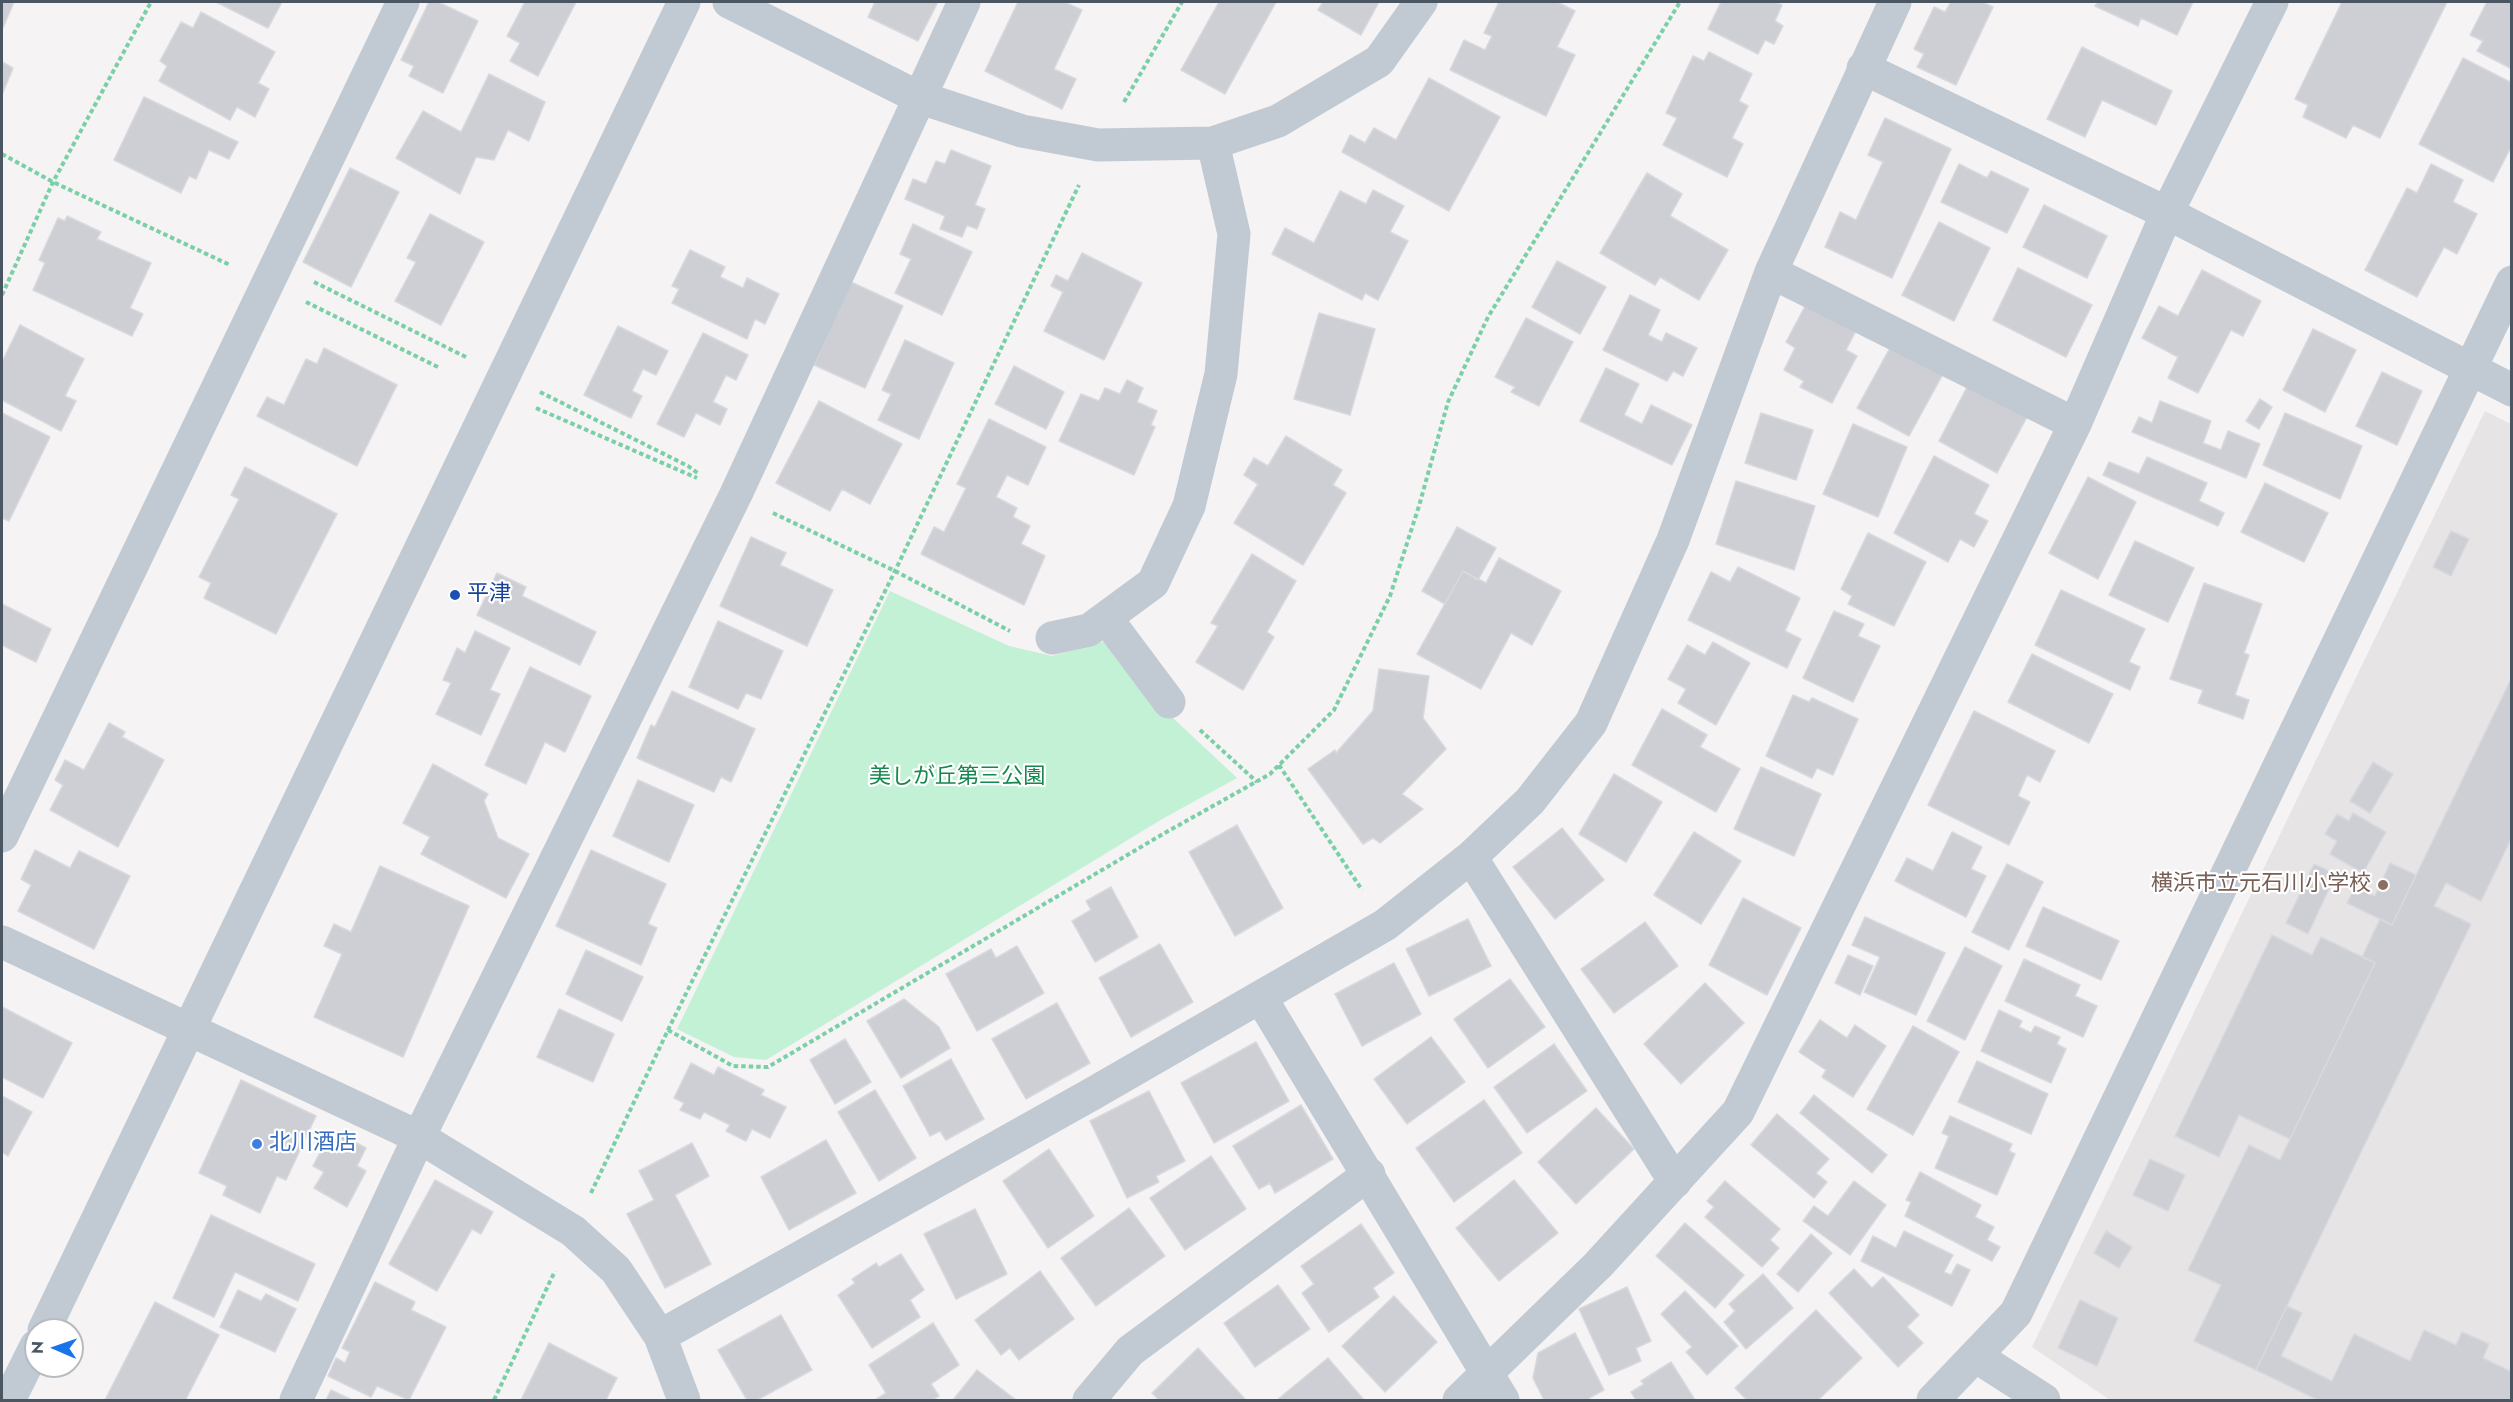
<!DOCTYPE html>
<html>
<head>
<meta charset="utf-8">
<style>
  body { margin:0 }
  #map { position:relative; width:2513px; height:1402px; overflow:hidden; background:#f5f3f3; font-family:Jost,sans-serif }
  canvas { display:block }
  .frame { position:absolute; inset:0; border:3px solid #4a5661; pointer-events:none }
  .north { position:absolute; left:24px; top:1318px; width:60px; height:60px; box-sizing:border-box; background:#fff; border:2px solid #b7bbc0; border-radius:50%; rotate:272deg; font-size:16px; font-weight:700; line-height:24px; text-align:center; color:#4a5661 }
  .north::after { content:''; display:block; margin:auto; width:21px; height:27px; background:#1a73e8; clip-path:polygon(50% 0,100% 100%,50% 72%,0 100%) }
</style>
</head>
<body>
<div id="map">
<canvas width="2513" height="1402"></canvas>
<div class="frame"></div>
<div class="north">N</div>
</div>
<script>
const g = document.querySelector('canvas').getContext('2d');
g.lineJoin = 'round';
function fillPath(path, color) { g.fillStyle = color; g.fill(path, 'evenodd'); }
const toPath = rows => new Path2D(rows.map(r => 'M' + r).join(''));
function stroke(path, color, width, dash) { g.strokeStyle = color; g.lineWidth = width; g.lineCap = dash ? 'butt' : 'round'; g.setLineDash(dash || []); g.stroke(path); }
function label(font, color, halo, rows, align = 'center') {
  g.font = font + ' Jost,"Noto Sans JP",sans-serif'; g.lineWidth = 4.5; g.setLineDash([]); g.textBaseline = 'middle'; g.strokeStyle = halo; g.fillStyle = color; for (const [text, x, y, turn = 0] of rows) {
    g.save(); g.translate(x, y); g.rotate((+turn || 0) * Math.PI / 180); g.textAlign = isNaN(turn) ? turn : align; if (halo) g.strokeText(text, 0, 0); g.fillText(text, 0, 0); g.restore();
  }
}
fillPath(toPath([
  [2485,411,2511,424,2511,1400,2110,1400,2032,1347]
]), '#e6e4e5');
fillPath(toPath([
  [890,591,1009,646,1052,656,1105,641,1157,703,1237,778,1164,818,766,1060,734,1057,677,1029]
]), '#c3f1d5');
const building = toPath([
  [2,2,14,2,2,30,2,2],
  [216,2,282,2,268,28,216,2],
  [429,2,438,2,478,21,443,93,409,76,414,66,401,60,429,2],
  [525,2,576,2,538,76,510,61,520,43,507,36,525,2],
  [875,2,938,2,918,41,868,17,875,2],
  [1018,2,1064,2,1082,10,1054,69,1076,79,1062,109,985,71,1018,2],
  [1219,2,1276,2,1225,94,1181,70,1219,2],
  [1323,2,1379,2,1361,35,1318,10,1323,2],
  [1499,2,1557,2,1575,11,1557,47,1575,55,1546,116,1450,70,1464,40,1485,50,1492,36,1484,33,1499,2],
  [1721,2,1775,2,1782,5,1775,21,1783,26,1774,44,1765,40,1758,54,1708,29,1721,2],
  [1951,2,1982,2,1993,7,1956,85,1917,67,1924,54,1914,49,1934,7,1945,12,1951,2],
  [2098,2,2193,2,2177,35,2141,18,2138,26,2095,6,2098,2],
  [2342,2,2447,2,2380,138,2353,125,2346,138,2303,117,2308,105,2295,99,2342,2],
  [2487,2,2512,2,2512,69,2477,51,2483,41,2470,35,2487,2],
  [201,12,275,52,258,83,269,89,255,117,237,107,230,120,159,81,167,66,160,61,181,22,193,28,201,12],
  [2082,47,2172,91,2156,125,2102,100,2085,137,2047,119,2082,47],
  [1709,52,1752,74,1739,101,1748,106,1732,138,1743,144,1727,177,1663,145,1677,118,1666,113,1693,56,1704,61,1709,52],
  [2463,58,2512,83,2512,145,2493,182,2419,144,2463,58],
  [2,62,13,68,2,95,2,62],
  [489,74,545,102,529,141,508,130,494,160,476,157,460,194,396,158,423,111,461,132,489,74],
  [1429,78,1500,117,1449,211,1342,152,1350,135,1365,143,1374,128,1396,140,1429,78],
  [144,97,238,142,229,159,209,150,196,179,189,176,181,193,114,160,144,97],
  [1885,118,1951,149,1892,278,1825,247,1840,212,1856,220,1883,162,1868,155,1885,118],
  [951,150,991,166,975,205,985,209,977,229,967,225,962,237,940,229,945,216,905,199,913,179,926,184,936,161,945,164,951,150],
  [1959,164,1987,178,1991,171,2029,189,2007,233,1941,202,1959,164],
  [2431,164,2463,180,2453,202,2477,214,2457,254,2444,247,2417,297,2365,270,2407,188,2417,193,2431,164],
  [350,168,399,192,351,287,303,262,350,168],
  [1647,173,1682,194,1670,216,1728,250,1699,300,1660,277,1655,285,1600,253,1647,173],
  [1373,190,1404,206,1390,232,1408,241,1378,300,1365,293,1362,300,1272,254,1285,228,1314,243,1340,191,1366,204,1373,190],
  [2044,205,2107,236,2087,278,2023,247,2044,205],
  [430,214,484,242,441,325,395,301,416,262,407,258,430,214],
  [67,216,101,232,97,239,151,263,130,308,143,314,132,336,33,290,45,263,39,260,58,218,65,221,67,216],
  [1939,222,1990,248,1954,321,1902,295,1939,222],
  [913,224,972,252,942,315,895,293,911,259,900,254,913,224],
  [690,250,725,267,720,277,743,288,747,278,779,294,765,324,755,319,747,339,672,303,679,289,672,286,690,250],
  [1082,253,1142,283,1104,360,1044,331,1063,292,1051,286,1056,275,1068,281,1082,253],
  [1557,261,1606,287,1580,334,1532,307,1557,261],
  [2018,268,2092,305,2066,357,1993,320,2018,268],
  [2202,270,2261,301,2243,336,2231,330,2198,393,2168,378,2178,357,2142,338,2159,306,2178,316,2202,270],
  [851,282,903,306,865,388,814,365,851,282],
  [1630,295,1660,310,1648,335,1662,342,1666,333,1697,348,1683,376,1673,371,1667,381,1603,350,1630,295],
  [1810,297,1860,323,1846,350,1857,356,1832,403,1800,387,1804,381,1784,370,1795,348,1786,342,1810,297],
  [1319,313,1375,329,1350,415,1294,399,1319,313],
  [1526,318,1573,342,1539,406,1511,392,1515,387,1495,377,1526,318],
  [20,325,84,359,65,396,76,401,61,431,2,400,2,362,20,325],
  [618,326,668,351,656,375,643,369,632,391,642,396,631,418,584,395,618,326],
  [2313,329,2356,350,2325,412,2283,390,2313,329],
  [703,333,748,355,736,380,726,375,713,402,727,409,720,425,696,413,684,437,657,424,703,333],
  [905,340,954,363,919,439,878,420,891,394,882,390,905,340],
  [1891,346,1943,374,1909,436,1857,408,1891,346],
  [324,348,397,385,357,466,257,416,267,397,284,405,306,359,317,364,324,348],
  [1014,366,1064,392,1046,429,995,404,1014,366],
  [1606,368,1639,384,1624,415,1642,424,1651,405,1692,425,1672,465,1580,421,1606,368],
  [2382,372,2422,391,2397,445,2356,426,2382,372],
  [1127,380,1143,388,1137,402,1157,411,1151,425,1155,427,1134,475,1059,441,1081,394,1099,401,1105,388,1120,394,1127,380],
  [1968,385,2027,417,1997,473,1939,441,1968,385],
  [2260,399,2272,407,2259,429,2246,421,2260,399],
  [819,401,902,444,870,504,842,489,830,511,776,483,819,401],
  [2160,401,2211,421,2203,443,2221,450,2228,431,2260,444,2246,478,2132,432,2139,417,2152,423,2160,401],
  [2,413,50,437,9,521,2,518,2,413],
  [1761,413,1813,430,1796,480,1745,463,1761,413],
  [2285,413,2362,446,2340,499,2263,465,2285,413],
  [989,419,1046,447,1028,485,1007,475,996,497,1017,508,1013,517,1030,526,1021,544,1045,556,1024,605,921,554,934,527,944,532,966,488,957,484,989,419],
  [1853,424,1907,447,1878,517,1823,494,1853,424],
  [1286,436,1342,470,1333,485,1346,493,1303,565,1234,523,1258,484,1244,475,1254,458,1268,466,1286,436],
  [1934,456,1989,485,1974,514,1988,521,1974,547,1960,539,1948,562,1894,533,1934,456],
  [2147,457,2207,483,2199,501,2224,513,2218,526,2103,475,2109,462,2139,474,2147,457],
  [245,467,337,514,276,634,204,598,211,583,199,577,239,499,231,495,245,467],
  [2088,477,2136,502,2098,579,2049,553,2088,477],
  [1736,481,1815,506,1794,570,1716,544,1736,481],
  [2265,483,2328,513,2304,562,2241,532,2265,483],
  [1457,527,1496,548,1478,580,1463,571,1445,604,1422,591,1457,527],
  [2451,531,2469,539,2451,576,2433,567,2451,531],
  [1868,533,1926,562,1894,626,1848,604,1852,596,1841,589,1868,533],
  [751,537,786,553,780,565,833,590,807,646,720,606,751,537],
  [2135,541,2194,568,2168,622,2109,595,2135,541],
  [1252,554,1296,581,1267,632,1274,637,1243,690,1196,662,1218,626,1211,623,1252,554],
  [1499,558,1561,591,1532,645,1511,633,1481,689,1417,654,1463,571,1486,583,1499,558],
  [1738,567,1800,598,1785,631,1801,639,1787,668,1688,620,1711,572,1730,582,1738,567],
  [497,573,526,587,522,596,596,632,580,665,477,615,497,573],
  [2204,583,2262,604,2244,653,2249,655,2235,695,2249,700,2243,719,2198,703,2203,690,2170,679,2204,583],
  [2061,590,2145,629,2129,662,2140,667,2130,690,2035,645,2061,590],
  [2,604,51,629,36,662,2,645,2,604],
  [1834,611,1864,624,1858,636,1880,646,1853,702,1803,678,1834,611],
  [718,621,783,651,761,699,746,693,738,709,689,687,718,621],
  [475,631,510,648,490,690,500,694,481,735,436,714,451,683,443,680,457,648,465,653,475,631],
  [1713,642,1750,663,1716,725,1678,703,1686,689,1668,679,1687,645,1705,655,1713,642],
  [2032,654,2113,694,2089,743,2008,702,2032,654],
  [530,667,591,696,565,752,545,742,526,784,485,765,530,667],
  [1379,669,1429,676,1423,718,1446,749,1402,794,1423,809,1380,843,1373,838,1363,844,1308,769,1335,750,1336,753,1373,711,1379,669],
  [2512,677,2512,837,2481,901,2446,883,2434,906,2471,924,2256,1370,2194,1341,2221,1285,2188,1270,2249,1145,2280,1160,2375,963,2362,957,2380,919,2392,925,2512,677],
  [672,691,755,729,731,782,721,777,714,792,637,758,651,725,655,727,672,691],
  [1793,695,1809,702,1812,698,1858,719,1833,775,1817,768,1812,778,1766,756,1793,695],
  [1662,709,1707,735,1700,747,1740,769,1716,812,1632,765,1662,709],
  [1974,711,2055,751,2040,782,2027,775,2018,796,2030,802,2009,845,1928,805,1974,711],
  [109,723,125,732,122,737,164,760,118,847,50,810,63,785,55,780,65,760,84,770,109,723],
  [2373,762,2393,774,2370,813,2350,801,2373,762],
  [433,764,488,794,484,801,498,838,529,854,506,898,421,854,430,837,403,823,433,764],
  [1761,767,1821,794,1794,856,1734,829,1761,767],
  [1614,774,1662,802,1626,862,1579,834,1614,774],
  [638,780,694,805,669,862,613,836,638,780],
  [2353,813,2386,832,2363,873,2330,854,2337,841,2325,834,2337,814,2349,821,2353,813],
  [1237,825,1283,908,1235,936,1189,852,1237,825],
  [1562,828,1604,880,1555,919,1513,867,1562,828],
  [1694,832,1741,861,1701,924,1654,895,1694,832],
  [1952,832,1982,847,1971,869,1986,876,1966,917,1895,881,1907,858,1933,871,1952,832],
  [35,850,70,868,79,851,130,876,94,949,18,911,31,885,21,879,35,850],
  [591,850,666,884,648,924,657,928,641,965,556,926,591,850],
  [2390,863,2416,875,2392,925,2347,903,2355,887,2375,896,2390,863],
  [2007,864,2043,882,2009,950,1972,932,2007,864],
  [2314,864,2336,874,2308,934,2286,923,2314,864],
  [380,866,469,906,403,1057,314,1017,342,954,324,946,334,924,351,932,380,866],
  [1111,887,1138,937,1095,962,1072,921,1091,910,1086,901,1111,887],
  [1743,898,1801,928,1767,995,1709,965,1743,898],
  [2043,907,2119,941,2101,980,2026,946,2043,907],
  [1865,917,1945,953,1916,1015,1864,992,1880,957,1852,945,1865,917],
  [1468,919,1491,966,1429,996,1406,949,1468,919],
  [1645,922,1678,966,1614,1013,1581,969,1645,922],
  [2272,935,2312,955,2321,937,2375,963,2290,1139,2239,1115,2219,1157,2175,1136,2272,935],
  [1160,944,1193,1002,1131,1037,1099,978,1160,944],
  [1017,946,1044,993,977,1031,946,974,991,949,996,958,1017,946],
  [1965,947,2002,966,1965,1040,1927,1021,1965,947],
  [586,950,643,977,622,1021,566,994,586,950],
  [1848,955,1873,966,1860,995,1835,983,1848,955],
  [2024,959,2080,985,2075,996,2097,1006,2083,1037,2005,1001,2024,959],
  [1394,963,1421,1014,1362,1046,1335,994,1394,963],
  [1510,979,1545,1027,1488,1068,1454,1019,1510,979],
  [1705,983,1744,1023,1681,1084,1644,1044,1705,983],
  [904,999,939,1027,950,1048,901,1078,867,1021,904,999],
  [1057,1003,1090,1063,1026,1099,992,1039,1057,1003],
  [2,1007,72,1043,43,1098,2,1077,2,1007],
  [559,1009,614,1034,593,1082,537,1057,559,1009],
  [1999,1010,2022,1021,2019,1027,2031,1033,2035,1026,2060,1037,2057,1044,2066,1049,2051,1083,1981,1051,1999,1010],
  [1820,1020,1847,1038,1855,1025,1886,1046,1853,1097,1822,1077,1826,1070,1799,1052,1820,1020],
  [1913,1026,1959,1052,1913,1135,1867,1109,1913,1026],
  [1431,1037,1465,1082,1407,1124,1374,1079,1431,1037],
  [845,1039,871,1082,835,1104,810,1060,845,1039],
  [1256,1042,1289,1101,1214,1143,1181,1083,1256,1042],
  [1554,1044,1587,1091,1527,1133,1494,1087,1554,1044],
  [951,1059,984,1119,946,1140,940,1131,930,1136,903,1086,951,1059],
  [1977,1061,2048,1094,2031,1134,1958,1102,1977,1061],
  [691,1063,714,1075,718,1067,764,1090,761,1095,786,1107,770,1138,752,1129,746,1141,726,1131,730,1125,704,1112,700,1119,680,1110,684,1103,674,1098,691,1063],
  [241,1080,316,1116,286,1180,277,1176,260,1213,223,1195,227,1186,199,1173,241,1080],
  [875,1090,916,1158,879,1181,838,1112,875,1090],
  [1149,1091,1185,1161,1156,1176,1159,1182,1127,1198,1090,1121,1149,1091],
  [1814,1095,1887,1155,1872,1173,1800,1113,1814,1095],
  [2,1096,32,1112,8,1156,2,1152,2,1096],
  [1484,1100,1522,1153,1454,1202,1416,1148,1484,1100],
  [1301,1105,1333,1159,1275,1193,1270,1183,1259,1189,1233,1146,1301,1105],
  [1596,1108,1634,1149,1576,1204,1538,1162,1596,1108],
  [1777,1114,1829,1159,1816,1173,1827,1182,1814,1198,1751,1145,1777,1114],
  [1950,1116,2012,1144,2009,1151,2015,1154,1997,1195,1935,1168,1949,1136,1942,1133,1950,1116],
  [332,1130,366,1148,357,1166,366,1171,347,1207,314,1188,324,1172,313,1166,332,1130],
  [826,1140,856,1193,789,1230,761,1177,826,1140],
  [692,1143,709,1176,675,1195,711,1264,665,1288,627,1214,654,1200,639,1171,692,1143],
  [1049,1149,1094,1216,1048,1248,1003,1181,1049,1149],
  [1211,1156,1246,1209,1185,1250,1150,1198,1211,1156],
  [2150,1159,2185,1175,2168,1211,2133,1195,2150,1159],
  [1920,1172,1981,1205,1975,1217,1994,1227,1987,1240,2000,1247,1992,1261,1905,1216,1911,1202,1906,1200,1920,1172],
  [435,1180,493,1212,481,1234,472,1229,437,1291,389,1264,435,1180],
  [1514,1180,1558,1233,1499,1281,1456,1228,1514,1180],
  [1725,1181,1780,1229,1770,1240,1779,1248,1762,1267,1705,1217,1714,1207,1707,1201,1725,1181],
  [1854,1181,1886,1205,1850,1255,1803,1221,1814,1206,1828,1216,1854,1181],
  [1129,1208,1165,1256,1096,1306,1061,1258,1129,1208],
  [975,1209,1007,1274,956,1299,924,1234,975,1209],
  [211,1215,315,1264,298,1301,235,1272,214,1317,173,1298,211,1215],
  [1685,1223,1744,1275,1715,1308,1656,1256,1685,1223],
  [1361,1224,1394,1273,1373,1288,1379,1297,1329,1332,1302,1293,1314,1284,1301,1266,1361,1224],
  [1904,1231,1953,1255,1944,1272,1951,1275,1957,1264,1970,1270,1952,1306,1861,1261,1873,1236,1896,1248,1904,1231],
  [2106,1231,2132,1247,2119,1268,2094,1253,2106,1231],
  [1811,1234,1832,1253,1798,1292,1777,1274,1811,1234],
  [901,1254,924,1290,910,1300,920,1317,872,1348,838,1295,855,1283,852,1279,876,1263,879,1267,901,1254],
  [1854,1269,1872,1288,1883,1277,1919,1315,1907,1327,1923,1343,1898,1367,1829,1293,1854,1269],
  [1040,1271,1074,1319,1019,1360,1010,1348,1001,1355,975,1320,1040,1271],
  [1763,1274,1793,1308,1746,1349,1724,1322,1735,1311,1729,1304,1763,1274],
  [375,1282,415,1302,411,1310,446,1327,409,1400,377,1386,371,1397,328,1376,336,1358,345,1363,350,1352,342,1348,375,1282],
  [1278,1285,1310,1329,1255,1367,1224,1323,1278,1285],
  [1627,1287,1651,1341,1636,1348,1641,1361,1609,1375,1579,1309,1627,1287],
  [238,1290,261,1301,266,1294,296,1309,275,1352,220,1327,238,1290],
  [1685,1291,1738,1346,1707,1375,1686,1352,1692,1347,1661,1314,1685,1291],
  [1394,1296,1437,1342,1385,1392,1342,1346,1394,1296],
  [2080,1300,2118,1318,2097,1366,2058,1348,2080,1300],
  [155,1302,219,1335,186,1399,189,1400,105,1400,155,1302],
  [2287,1306,2302,1313,2281,1356,2332,1381,2354,1334,2410,1361,2424,1330,2456,1345,2462,1332,2489,1344,2483,1358,2512,1372,2512,1400,2318,1400,2256,1370,2287,1306],
  [1816,1310,1862,1358,1818,1400,1747,1400,1735,1388,1816,1310],
  [781,1315,812,1370,757,1400,747,1400,718,1350,781,1315],
  [933,1323,959,1365,931,1384,939,1396,932,1400,875,1400,886,1393,869,1365,933,1323],
  [1575,1333,1604,1390,1589,1398,1591,1400,1544,1400,1533,1378,1538,1353,1575,1333],
  [549,1343,617,1378,606,1400,521,1400,549,1343],
  [1198,1348,1245,1399,1243,1400,1159,1400,1152,1393,1198,1348],
  [1328,1358,1364,1400,1277,1400,1328,1358],
  [1671,1362,1695,1400,1636,1400,1631,1392,1644,1384,1641,1381,1671,1362],
  [977,1370,1016,1400,953,1400,977,1370],
  [331,1390,352,1400,326,1400,331,1390]
]);
fillPath(building, '#cdcfd5');
stroke(building, '#d7d9de', 1.5);
stroke(toPath([
  [1124,102,1182,2],
  [2,154,53,182,230,265],
  [314,282,466,357],
  [2,295,53,182,151,2],
  [306,302,440,368],
  [540,392,688,466,699,474],
  [536,408,697,478],
  [773,513,895,571,1010,631],
  [1200,730,1257,782],
  [1279,765,1362,890],
  [668,1030,733,1066,768,1067,1163,834,1270,774,1334,710,1390,596,1419,506,1448,402,1488,317,1680,2],
  [591,1193,668,1030,895,571,1079,185],
  [494,1400,555,1271]
]), '#7ad0a6', 4, [4.5, 3]);
stroke(toPath([
  [729,2,918,97,1022,131,1098,145,1213,143,1278,121,1379,61,1421,2],
  [1863,68,2167,213,2512,390],
  [1771,272,2075,424],
  [1107,619,1169,702],
  [1052,638,1089,630,1153,583,1189,506,1221,374,1234,234,1213,143],
  [2,836,403,2],
  [1471,857,1675,1182],
  [2,942,419,1137,573,1231,616,1270,660,1336,684,1400],
  [1261,998,1503,1400],
  [660,1336,1092,1094,1385,925,1471,857,1530,801,1591,723,1673,540,1771,272,1895,2],
  [1977,1357,2044,1400],
  [296,1400,419,1137,736,494,964,2],
  [1089,1400,1130,1351,1369,1174],
  [1459,1400,1598,1265,1738,1112,2075,424,2167,213,2272,2],
  [1933,1400,2016,1313,2512,282]
]), '#c1cad2', 33);
stroke(toPath([
  [44,1330,684,2],
  [9,1400,36,1346]
]), '#c1cad2', 33);
for (const [x, y, r, color] of [
  [455,595,6,"#1a4fb4"],
  [2383,885,6,"#8d6e63"],
  [257,1144,6,"#3f7fe0"]
]) { const dot = new Path2D(); dot.arc(x, y, r, 0, 2 * Math.PI); g.fillStyle = color; g.fill(dot); stroke(dot, '#fff', 2); }
label('22px', '#164399', '#fff', [
  ["平津",467,595]
], 'left');
label('22px', '#17864f', '#fff', [
  ["美しが丘第三公園",957,778]
]);
label('22px', '#785e54', '#fff', [
  ["横浜市立元石川小学校",2371,885]
], 'right');
label('22px', '#366cbe', '#fff', [
  ["北川酒店",269,1144]
], 'left');
</script>
</body>
</html>
